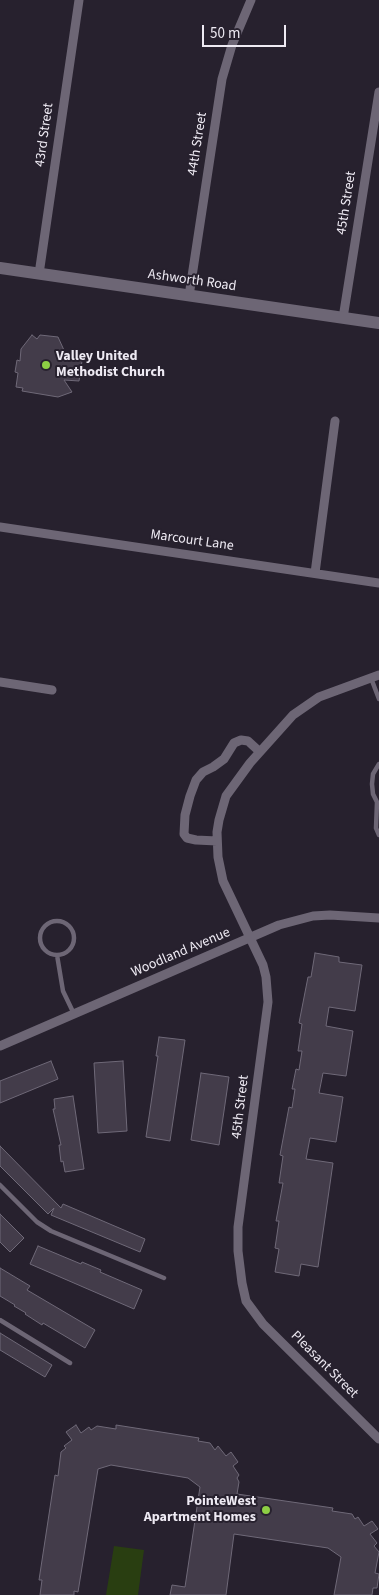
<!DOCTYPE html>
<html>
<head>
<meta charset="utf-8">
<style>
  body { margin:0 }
  #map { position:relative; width:379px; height:1595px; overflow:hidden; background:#27212e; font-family:"Source Sans 3",sans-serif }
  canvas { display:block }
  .scale { position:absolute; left:202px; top:25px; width:84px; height:22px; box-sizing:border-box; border:2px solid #eeeaf3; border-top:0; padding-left:6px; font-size:15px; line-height:18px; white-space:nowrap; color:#eeeaf3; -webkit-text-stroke:4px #27212e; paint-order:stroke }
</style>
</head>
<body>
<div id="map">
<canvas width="379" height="1595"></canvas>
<div class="scale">50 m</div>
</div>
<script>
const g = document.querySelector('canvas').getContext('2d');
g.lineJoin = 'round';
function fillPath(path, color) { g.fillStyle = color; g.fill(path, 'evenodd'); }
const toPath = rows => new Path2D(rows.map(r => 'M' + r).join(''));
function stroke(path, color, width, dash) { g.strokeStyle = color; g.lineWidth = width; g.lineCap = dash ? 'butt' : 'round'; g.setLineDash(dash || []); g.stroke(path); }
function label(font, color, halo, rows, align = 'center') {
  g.font = font + ' "Source Sans 3",sans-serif'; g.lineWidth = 4; g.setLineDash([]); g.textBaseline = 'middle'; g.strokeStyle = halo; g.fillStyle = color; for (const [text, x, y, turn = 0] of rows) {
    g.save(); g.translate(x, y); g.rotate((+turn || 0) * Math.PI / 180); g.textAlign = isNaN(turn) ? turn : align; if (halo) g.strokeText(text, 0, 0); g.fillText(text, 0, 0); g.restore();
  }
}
fillPath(toPath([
  [114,1546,144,1550,138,1595,106,1595]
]), '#293e11');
const building = toPath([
  [32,335,37,339,40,335,58,337,68,359,82,361,79,381,64,380,72,392,58,397,22,391,23,388,16,387,18,373,15,372,17,360,20,361,21,349,32,335],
  [315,953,339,957,339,962,362,965,355,1011,329,1007,326,1026,353,1031,346,1076,323,1073,319,1093,343,1097,336,1142,310,1138,306,1159,333,1163,318,1267,301,1264,299,1276,275,1272,279,1249,275,1248,279,1221,276,1221,283,1183,279,1183,283,1156,280,1155,289,1107,292,1108,295,1089,292,1089,296,1069,299,1070,302,1051,298,1051,302,1024,299,1023,308,977,311,977,315,953],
  [159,1037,185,1040,170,1141,146,1137,158,1056,156,1056,159,1037],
  [51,1061,58,1079,0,1103,0,1081,51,1061],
  [123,1061,127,1131,98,1133,94,1063,123,1061],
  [201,1073,229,1077,219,1145,191,1140,201,1073],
  [73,1096,84,1169,65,1172,63,1161,61,1162,59,1145,61,1145,53,1109,55,1109,54,1099,73,1096],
  [0,1146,61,1208,63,1204,145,1239,140,1252,51,1215,54,1208,48,1214,0,1166,0,1146],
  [0,1214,24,1238,10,1252,0,1242,0,1214],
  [38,1246,81,1264,82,1262,101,1270,100,1272,142,1290,134,1309,30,1264,38,1246],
  [0,1268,30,1286,27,1290,95,1330,85,1348,43,1323,42,1325,25,1314,26,1313,14,1306,15,1305,0,1296,0,1268],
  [0,1333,52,1365,45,1377,0,1350,0,1333],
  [76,1425,81,1433,89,1427,91,1430,97,1426,116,1429,116,1425,199,1438,198,1441,210,1443,215,1450,218,1446,226,1456,231,1452,238,1462,233,1466,239,1475,237,1478,239,1482,237,1494,333,1508,332,1511,352,1514,355,1519,358,1517,364,1526,372,1521,378,1529,370,1534,377,1543,374,1546,379,1552,375,1573,379,1574,377,1588,373,1588,372,1595,334,1595,341,1557,328,1548,234,1534,226,1595,170,1595,172,1585,185,1587,200,1487,188,1478,111,1465,98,1469,78,1592,74,1591,74,1595,40,1595,42,1580,39,1580,55,1475,58,1476,61,1452,66,1448,64,1446,72,1440,66,1432,76,1425]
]);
fillPath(building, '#433c4a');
stroke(building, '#6f6978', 1);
stroke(toPath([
  [371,678,379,699],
  [379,764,373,774,372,784,373,794,377,802,376,828,379,835],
  '40 938a17 17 0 1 1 34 0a17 17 0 1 1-34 0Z',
  [57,955,63,991,74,1014],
  [0,1185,37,1222,51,1231,164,1278],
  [0,1320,70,1363]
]), '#6d6675', 4.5);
stroke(toPath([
  [39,274,79,0],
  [189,296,222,79,232,45,251,0],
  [343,318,379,92],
  [0,527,379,583],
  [315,573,335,421],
  [379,675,319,697,293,715,250,763,226,796,219,820,217,832,218,857,223,881,263,965,266,977,268,1002,238,1227,238,1251,242,1283,246,1301,263,1324,379,1439],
  [0,682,52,690],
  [217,841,196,840,187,838,184,834,185,815,190,796,196,780,203,772,213,767,224,759,234,743,241,740,248,741,260,752],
  [0,1046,279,925,313,916,330,915,379,918]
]), '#6d6675', 9);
stroke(toPath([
  [0,268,379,323]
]), '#6d6675', 12);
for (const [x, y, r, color] of [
  [46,365,5,"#8dce44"],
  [266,1510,5,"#8dce44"]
]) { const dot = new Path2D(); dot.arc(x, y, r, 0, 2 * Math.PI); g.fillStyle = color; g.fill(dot); stroke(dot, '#27212e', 2); }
label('14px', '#eeeaf3', '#27212e', [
  ["43rd Street",45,135,-82],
  ["44th Street",198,144,-81],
  ["45th Street",347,203,-81],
  ["Ashworth Road",192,281,8],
  ["Marcourt Lane",192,541,8],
  ["Woodland Avenue",181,953,-23],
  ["45th Street",241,1107,-83],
  ["Pleasant Street",324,1365,45]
]);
label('bold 14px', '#eeeaf3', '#27212e', [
  ["Valley United",56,357],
  ["Methodist Church",56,373],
  ["PointeWest",256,1502,"right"],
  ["Apartment Homes",256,1518,"right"]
], 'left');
</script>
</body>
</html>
